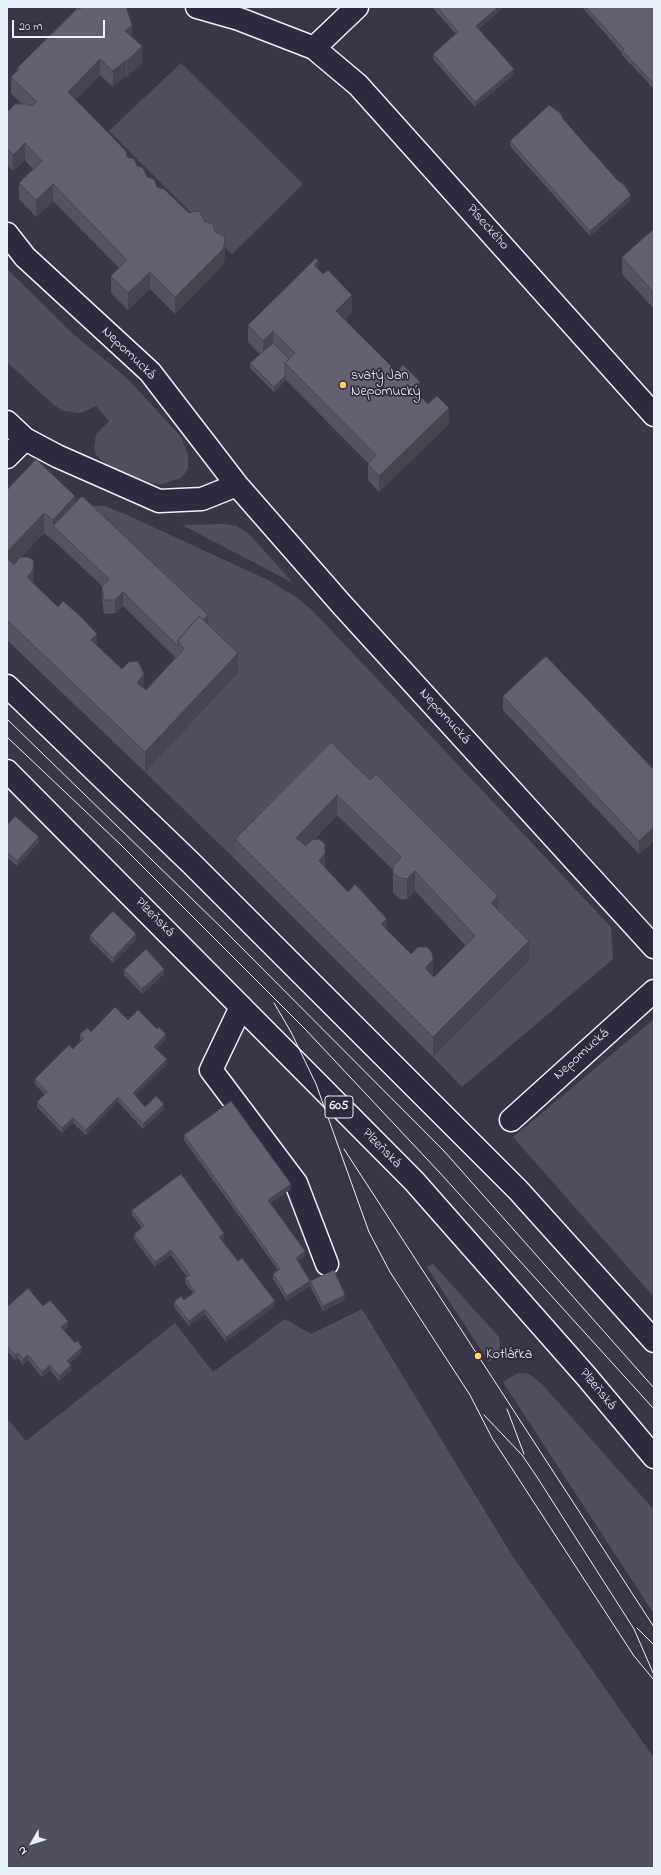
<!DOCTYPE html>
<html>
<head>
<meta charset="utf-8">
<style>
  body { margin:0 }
  #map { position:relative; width:661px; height:1875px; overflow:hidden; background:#3a3648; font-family:"Indie Flower",sans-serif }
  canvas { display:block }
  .frame { position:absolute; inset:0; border:8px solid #e8f1f8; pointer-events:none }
  .north { position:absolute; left:12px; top:1823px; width:40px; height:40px; -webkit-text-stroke:3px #2f2a3d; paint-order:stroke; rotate:231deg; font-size:11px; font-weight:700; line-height:16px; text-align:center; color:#e8f1f8 }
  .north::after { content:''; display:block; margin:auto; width:14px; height:18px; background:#e8f1f8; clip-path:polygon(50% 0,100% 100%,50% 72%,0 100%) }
  .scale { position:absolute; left:12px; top:20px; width:93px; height:18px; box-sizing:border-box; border:2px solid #e8f1f8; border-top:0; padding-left:5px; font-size:12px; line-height:14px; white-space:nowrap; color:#e8f1f8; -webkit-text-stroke:3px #2f2a3d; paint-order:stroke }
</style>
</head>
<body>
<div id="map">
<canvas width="661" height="1875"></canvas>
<div class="frame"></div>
<div class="north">N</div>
<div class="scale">20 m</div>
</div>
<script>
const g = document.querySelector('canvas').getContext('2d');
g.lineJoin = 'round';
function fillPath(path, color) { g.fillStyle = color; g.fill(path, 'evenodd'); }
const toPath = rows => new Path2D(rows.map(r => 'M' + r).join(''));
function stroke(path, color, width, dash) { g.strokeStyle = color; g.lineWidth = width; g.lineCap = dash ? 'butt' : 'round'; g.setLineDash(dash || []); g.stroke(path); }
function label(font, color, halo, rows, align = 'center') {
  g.font = font + ' "Indie Flower",sans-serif'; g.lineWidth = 3.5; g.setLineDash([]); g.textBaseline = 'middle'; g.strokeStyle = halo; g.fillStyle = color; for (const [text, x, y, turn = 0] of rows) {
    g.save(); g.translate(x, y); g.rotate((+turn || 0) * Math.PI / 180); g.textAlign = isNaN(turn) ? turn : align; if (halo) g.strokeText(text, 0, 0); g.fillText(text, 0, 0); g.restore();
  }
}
fillPath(toPath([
  [181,63,303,184,232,254,109,131],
  [7,269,73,334,127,378,181,437,188,454,188,469,181,478,162,484,151,483,108,466,96,455,94,448,96,434,109,421,96,406,81,413,63,411,54,405,7,362],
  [94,506,105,506,125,514,268,580,296,597,313,611,611,927,613,959,462,1087,433,1057,529,961,377,794,235,859,145,772,238,673,84,511],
  [226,524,237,526,249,534,293,583,182,525],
  [654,1019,654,1297,513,1137],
  [433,1264,499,1337,500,1345,498,1354,489,1362,427,1267],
  [362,1309,513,1557,654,1758,654,1868,7,1868,7,1418,26,1441,175,1323,213,1372,285,1319,311,1334],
  [518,1373,529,1374,542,1384,654,1510,654,1614,503,1382]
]), '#504e5f');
const minor = toPath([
  [197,7,239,19,314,48,358,85,654,415],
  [314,48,357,7],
  [7,234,25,257,150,372,237,485,343,606,654,947],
  [7,422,25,439,7,457],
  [25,439,57,456,159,501,202,499,237,485],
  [241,1007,211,1070,296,1183,327,1264],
  [511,1120,654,991]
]);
const major = toPath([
  [7,686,191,863,518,1190,654,1341],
  [7,771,414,1181,586,1376,654,1457]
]);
stroke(minor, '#e8f1f8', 25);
stroke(major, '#e8f1f8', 25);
stroke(minor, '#2f2a3d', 22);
stroke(major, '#2f2a3d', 22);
stroke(toPath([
  [7,719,225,931,444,1151,654,1388],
  [7,737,120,844,305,1029,441,1174,654,1409],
  [274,1003,291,1032,316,1084,369,1232,390,1272,470,1395,492,1438,634,1656,654,1680],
  [344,1149,654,1627],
  [507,1409,524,1454],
  [484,1415,522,1455,537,1477,634,1629,654,1675],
  [637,1628,654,1645]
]), '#e8f1f8', 1);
fillPath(toPath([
  [76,7,132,37,142,63,127,77,126,76,113,87,100,75,76,100,127,157,157,187,189,213,205,222,215,232,225,258,223,265,175,314,150,289,128,310,111,293,111,276,119,268,53,201,36,217,19,199,19,183,33,169,25,160,13,171,7,165,7,112,22,104,11,93,11,77,17,70,17,68,76,9],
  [432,7,504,7,479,29,514,74,475,107,433,59,433,54,456,34],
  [582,7,654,7,654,89,622,55,622,53],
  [563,119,631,200,590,236,510,146,510,141],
  [654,229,654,309,622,274,622,257],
  [318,269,352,312,345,319,420,397,449,424,379,492,368,480,368,463,286,380,274,392,250,368,250,363,260,354,248,342,248,325],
  [7,490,75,503,208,624,238,673,145,772,7,640],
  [44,533,53,540,102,586,102,600,104,614,115,613,123,606,176,658,146,690,122,669,33,584,21,557],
  [503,696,654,770,654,841,639,854,503,710],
  [331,742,498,910,529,961,433,1057,235,859,235,839],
  [337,815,393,870,393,893,400,899,407,899,415,891,466,946,434,977,348,892,325,868,314,840],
  [7,825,39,842,17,866,7,857],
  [90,935,136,940,113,963,90,940],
  [124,970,164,974,142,994,124,975],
  [128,1020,166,1039,156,1049,167,1064,135,1095,145,1107,164,1109,143,1129,118,1102,86,1135,73,1123,62,1133,37,1107,37,1102,44,1094,35,1084,35,1079,73,1049,81,1041,80,1039,80,1034,91,1032],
  [184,1135,291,1189,270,1203,305,1256,298,1261,310,1281,345,1300,323,1311,310,1286,287,1301,273,1279,273,1274,278,1270,184,1140],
  [132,1210,224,1238,222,1240,238,1261,275,1306,226,1342,205,1314,189,1326,174,1307,174,1302,184,1300,193,1293,185,1283,185,1278,187,1277,171,1255,155,1267,134,1239,134,1234,142,1228,132,1215],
  [43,1306,68,1326,64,1330,82,1352,70,1363,71,1370,59,1381,50,1370,42,1377,28,1360,23,1365,18,1358,15,1360,7,1351,7,1307]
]), '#555361');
fillPath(toPath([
  [498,7,504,7,476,31,476,26],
  [132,25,132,41,125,31],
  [142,46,142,63,127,77,127,61],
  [100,59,100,75,68,108,68,92],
  [126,60,126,76,113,87,113,71],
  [514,69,514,74,475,107,475,102],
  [25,143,25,160,13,171,13,155],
  [53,184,53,201,36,217,36,200],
  [631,195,631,200,590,236,590,231],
  [225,241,225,258,223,265,175,314,175,297],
  [318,261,318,277,314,265],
  [150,272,150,289,128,310,128,293],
  [352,295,352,312,336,327,336,311],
  [273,331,273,348,263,357,263,341],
  [286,375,286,380,274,392,274,387],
  [420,382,420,399,413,389],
  [449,408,449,424,379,492,379,476],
  [75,496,75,516,53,526,53,520],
  [44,513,44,533,7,572,7,552],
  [34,561,34,581,33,590,27,577],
  [123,592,123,606,115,613,115,600],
  [208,615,208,628,184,649,180,643],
  [97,634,97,654,91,640],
  [238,653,238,673,145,772,145,752],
  [144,674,144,694,137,683],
  [337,795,337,815,296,858,296,838],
  [654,827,654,841,639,854,639,841],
  [39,837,39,842,17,866,17,861],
  [325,844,325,873,319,861],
  [415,871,415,891,407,899,407,879],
  [498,896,498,916,491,903],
  [387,919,387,939,381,924],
  [136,934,136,940,113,963,113,958],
  [529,941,529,961,433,1057,433,1037],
  [433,960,433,980,425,968],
  [164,969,164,974,142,994,142,989],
  [166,1034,166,1039,154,1052,154,1047],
  [167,1059,167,1064,133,1098,133,1093],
  [118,1097,118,1102,86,1135,86,1130],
  [164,1104,164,1109,143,1129,143,1124],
  [73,1118,73,1123,62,1133,62,1128],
  [291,1184,291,1189,268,1205,268,1200],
  [224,1233,224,1238,219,1242,219,1237],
  [171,1250,171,1255,155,1267,155,1262],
  [305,1251,305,1256,296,1263,296,1258],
  [310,1281,310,1286,287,1301,287,1296],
  [345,1295,345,1300,323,1311,323,1306],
  [275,1301,275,1306,226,1342,226,1337],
  [205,1309,205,1314,189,1326,189,1321],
  [68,1321,68,1326,61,1332,61,1327],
  [82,1347,82,1352,67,1366,67,1361],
  [18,1353,18,1358,15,1360,15,1355],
  [28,1355,28,1360,23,1365,23,1359],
  [50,1365,50,1370,42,1377,42,1372],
  [71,1365,71,1370,59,1381,59,1376]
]), '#45444f');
const building = toPath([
  [76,7,80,9,82,7,126,7,132,25,125,31,142,46,127,61,126,60,113,71,100,59,68,92,126,151,127,157,134,159,137,166,143,168,147,177,154,179,157,187,164,189,189,213,195,211,200,212,205,222,213,224,215,232,224,236,225,241,223,249,175,297,150,272,128,293,111,276,127,260,53,184,36,200,19,183,42,161,25,143,13,155,7,148,7,112,15,104,27,104,29,106,30,104,32,106,37,102,11,77,19,69,17,68,77,9,76,7],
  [437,7,498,7,476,26,514,69,475,102,433,54,458,32,437,7],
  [586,7,654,7,654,84,622,50,624,49,586,7],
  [549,105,560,113,563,119,617,180,623,184,631,195,590,231,510,141,549,105],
  [654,229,654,293,622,257,654,229],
  [316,258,318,261,314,265,323,274,328,270,352,295,336,311,397,372,403,365,420,382,413,389,428,404,437,396,449,408,379,476,368,464,376,455,285,363,295,353,273,331,263,341,248,325,316,258],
  [273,343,289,359,285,363,285,374,286,375,274,387,250,363,273,343],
  [36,459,75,496,53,520,44,513,7,552,7,490,36,459],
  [82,496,208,615,203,620,199,616,178,640,178,646,123,592,115,600,104,600,102,587,109,579,53,526,82,496],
  [20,557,28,557,34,561,33,570,27,577,58,607,63,601,81,617,97,634,91,640,122,669,129,662,138,661,144,674,137,683,146,690,184,649,178,640,199,616,238,653,145,752,7,620,7,558,14,565,20,557],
  [546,656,654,770,654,827,639,841,503,696,546,656],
  [331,742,370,780,376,774,498,896,491,903,529,941,433,1037,235,839,331,742],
  [337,795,401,857,393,866,393,873,400,878,407,879,415,871,475,936,434,977,425,968,433,960,432,953,427,947,418,947,411,954,381,924,387,919,355,884,348,892,319,861,325,853,325,844,319,839,312,840,306,846,296,838,337,795],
  [15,816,39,837,17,861,7,852,7,825,15,816],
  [113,911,136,934,113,958,90,935,113,911],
  [146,949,164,969,142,989,124,970,146,949],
  [115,1007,128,1020,138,1010,157,1029,159,1027,166,1034,154,1047,167,1059,133,1093,145,1107,156,1096,164,1104,143,1124,118,1097,86,1130,73,1118,62,1128,37,1102,47,1092,35,1079,69,1045,73,1049,84,1038,80,1034,87,1028,91,1032,115,1007],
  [231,1101,291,1184,268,1200,305,1251,296,1258,310,1281,334,1270,345,1295,323,1306,310,1281,287,1296,273,1274,280,1269,184,1135,231,1101],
  [181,1174,224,1233,219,1237,238,1261,242,1258,275,1301,226,1337,205,1309,189,1321,174,1302,181,1296,184,1300,195,1292,185,1278,190,1275,171,1250,155,1262,134,1234,144,1226,132,1210,181,1174],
  [28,1288,43,1306,50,1300,68,1321,61,1327,75,1343,77,1341,82,1347,67,1361,71,1365,59,1376,50,1365,42,1372,28,1355,23,1359,18,1353,15,1355,7,1346,7,1307,28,1288]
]);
fillPath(building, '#636171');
stroke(building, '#45444f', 1);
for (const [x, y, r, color] of [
  [343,385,4,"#ffd166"],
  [478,1356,4,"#ffd166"]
]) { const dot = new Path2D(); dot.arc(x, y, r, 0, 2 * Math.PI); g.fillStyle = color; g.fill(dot); stroke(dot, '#2f2a3d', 1.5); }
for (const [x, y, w] of [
  [339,1107,28]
]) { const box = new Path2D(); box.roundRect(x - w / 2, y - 11, w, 22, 3); g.fillStyle = '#2f2a3d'; g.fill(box); stroke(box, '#e8f1f8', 1); }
label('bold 13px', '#e8f1f8', null, [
  ["605",339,1107]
]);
label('14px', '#e8f1f8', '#2f2a3d', [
  ["Píseckého",487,228,48],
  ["Nepomucká",128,354,44],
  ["Nepomucká",444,717,48],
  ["Plzeňská",154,918,45],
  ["Nepomucká",582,1055,-42],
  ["Plzeňská",381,1149,45],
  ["Plzeňská",597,1390,50]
]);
label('14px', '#e8f1f8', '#2f2a3d', [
  ["svatý Jan",351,377],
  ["Nepomucký",351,393],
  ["Kotlářka",486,1356]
], 'left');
</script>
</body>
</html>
